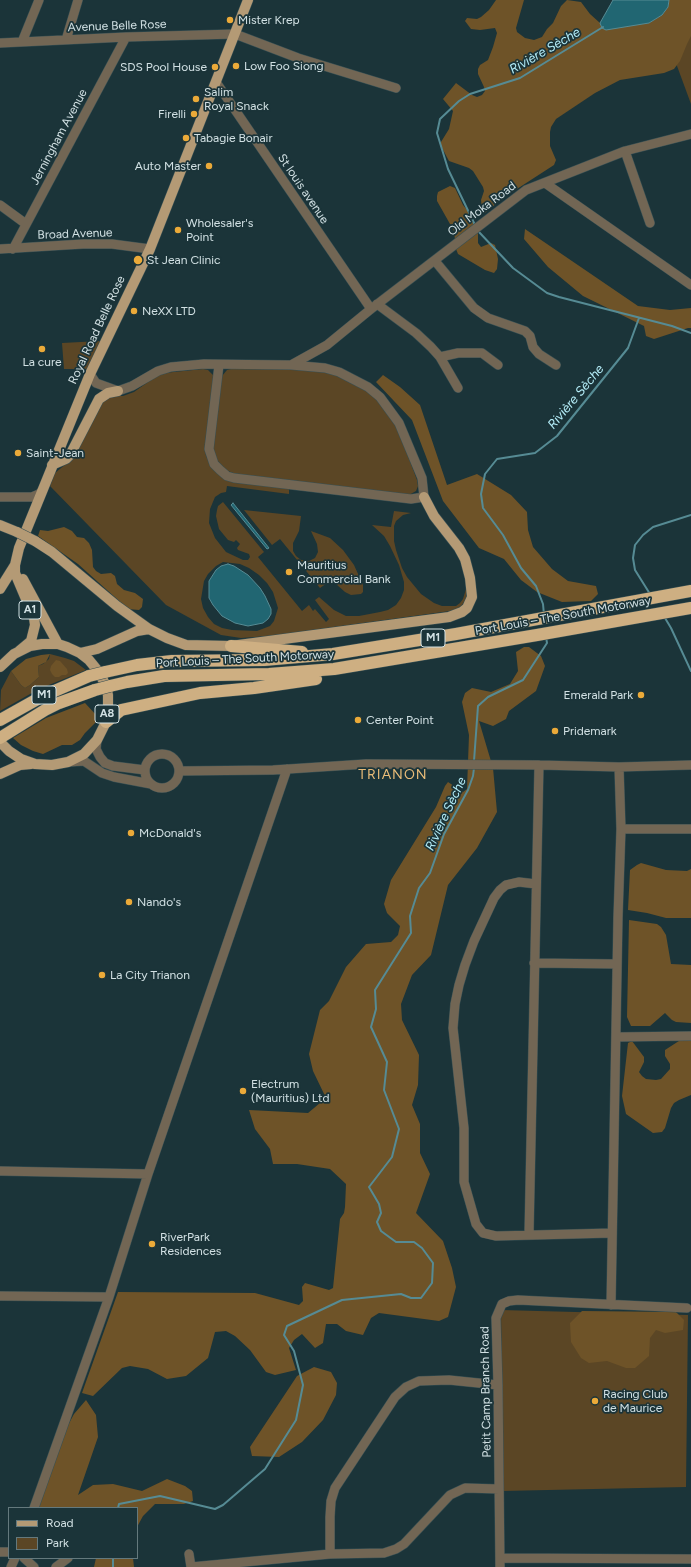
<!DOCTYPE html>
<html>
<head>
<meta charset="utf-8">
<style>
  body { margin:0 }
  #map { position:relative; width:691px; height:1567px; overflow:hidden; background:#1b3439; font-family:Figtree,sans-serif }
  canvas { display:block }
  .legend { position:absolute; left:8px; top:1507px; width:130px; height:52px; box-sizing:border-box; background:#1b3439; border:1px solid #64797d; margin:0; padding:5px 7px; list-style:none; font-size:12px; color:#d1e0e3 }
  .legend li { display:flex; align-items:center; gap:8px; height:20px }
  .legend b { width:20px; border:1px solid #64797d }
</style>
</head>
<body>
<div id="map">
<canvas width="691" height="1567"></canvas>
<ul class="legend">
<li><b style="height:5px;background:#b49a75"></b>Road</li>
<li><b style="height:11px;background:#5b4625"></b>Park</li>
</ul>
</div>
<script>
const g = document.querySelector('canvas').getContext('2d');
g.lineJoin = 'round';
function fillPath(path, color) { g.fillStyle = color; g.fill(path, 'evenodd'); }
const toPath = rows => new Path2D(rows.map(r => 'M' + r).join(''));
function stroke(path, color, width, dash) { g.strokeStyle = color; g.lineWidth = width; g.lineCap = dash ? 'butt' : 'round'; g.setLineDash(dash || []); g.stroke(path); }
function label(font, color, halo, rows, align = 'center') {
  g.font = font + ' Figtree,sans-serif'; g.lineWidth = 3.5; g.setLineDash([]); g.textBaseline = 'middle'; g.strokeStyle = halo; g.fillStyle = color; for (const [text, x, y, turn = 0] of rows) {
    g.save(); g.translate(x, y); g.rotate((+turn || 0) * Math.PI / 180); g.textAlign = isNaN(turn) ? turn : align; if (halo) g.strokeText(text, 0, 0); g.fillText(text, 0, 0); g.restore();
  }
}
fillPath(toPath([
  [691,27,691,104,666,36],
  [100,341,91,369,64,369,62,343],
  [203,369,208,370,214,376,205,444,206,456,213,468,289,489,289,494,227,486,226,492,221,493,215,497,210,509,209,523,215,538,226,552,243,560,248,560,250,557,249,554,238,550,237,548,240,544,236,540,234,542,228,540,219,529,216,516,217,510,218,506,223,502,264,552,258,557,302,611,309,605,313,611,315,609,326,622,329,619,315,600,319,597,334,610,346,616,359,616,380,612,388,610,396,605,401,598,404,590,404,582,399,565,390,546,384,536,372,525,391,527,394,511,411,513,403,515,396,521,394,526,394,541,396,550,402,568,407,577,421,594,434,603,442,606,456,606,460,603,463,599,466,589,466,599,462,605,456,610,450,611,269,636,241,638,221,635,166,605,50,486,55,473,72,459,100,402,109,396,123,396,134,392,155,377,164,373],
  [223,562,240,564,249,568,259,575,267,583,273,592,278,608,274,621,270,626,257,631,232,630,222,628,214,624,208,617,203,608,201,599,204,581,208,574,216,566],
  [231,369,291,369,324,371,334,374,361,387,377,400,390,416,400,434,417,480,418,486,416,491,409,495,235,474,226,470,216,459,213,445,222,376,227,370],
  [244,510,301,516,299,531,293,543,293,551,296,556,301,560,309,561,315,558,318,552,317,544,311,531,330,538,343,550,354,565,363,585,363,592,361,594,351,595,345,592,336,584,331,583,327,583,320,588,280,539,272,545],
  [50,654,65,658,74,661,86,670,39,689,0,711,1,690,11,671,21,685,25,688,30,685,39,677,38,666,43,664,49,659],
  [501,1310,688,1315,686,1487,502,1491]
]), '#5b4625');
fillPath(toPath([
  [496,0,524,0,516,28,517,32,525,38,534,40,542,37,547,29,553,23,561,6,567,0,581,2,590,14,600,23,602,28,649,23,662,15,668,7,669,0,691,0,691,36,687,44,680,61,674,69,664,73,620,80,595,93,556,119,551,127,550,132,550,146,556,160,554,165,503,198,485,213,482,210,481,200,484,191,483,187,473,171,469,168,449,161,441,146,441,142,449,129,453,111,443,99,456,83,472,95,477,97,482,95,485,91,484,87,478,74,478,69,480,65,488,60,493,47,497,33,495,28,480,30,471,29,465,21,467,18,477,19,481,17,489,10],
  [450,186,455,188,463,205,472,216,478,234,478,243,481,247,491,243,495,245,498,259,497,269,494,273,485,270,458,254,456,249,454,231,437,201,437,196,438,192],
  [525,229,638,306,670,310,691,308,691,328,688,328,654,339,646,336,644,326,583,296,548,267,524,239],
  [383,375,400,387,420,405,447,485,477,474,511,495,527,512,528,530,533,547,552,569,568,581,596,586,598,594,591,601,562,602,537,592,521,580,504,559,479,548,443,501,412,420,376,382],
  [64,527,72,531,77,537,84,538,89,543,92,550,93,567,96,571,101,574,111,573,115,576,117,584,124,590,135,593,143,599,142,607,139,610,128,609,78,564,38,536,40,530,48,531],
  [524,647,529,647,541,656,545,666,536,691,509,711,506,719,493,726,479,721,493,768,497,812,477,848,448,885,431,955,412,975,401,1004,402,1020,419,1055,418,1085,412,1105,420,1124,420,1153,430,1174,416,1213,443,1241,452,1268,456,1287,448,1317,439,1321,379,1313,371,1318,363,1335,346,1331,337,1324,326,1324,323,1343,315,1348,302,1334,294,1340,289,1348,296,1370,275,1375,266,1372,250,1350,235,1336,226,1331,215,1332,208,1358,186,1376,167,1379,148,1369,130,1366,122,1368,93,1396,82,1393,118,1292,255,1293,299,1305,303,1301,302,1287,305,1283,329,1290,333,1288,340,1219,344,1213,345,1207,346,1184,330,1169,297,1164,273,1164,270,1149,255,1129,249,1110,308,1113,326,1098,313,1071,309,1054,320,1010,329,1001,346,967,366,944,391,942,398,935,400,926,387,913,384,904,391,880,436,807,445,786,448,782,463,792,467,789,469,735,462,702,465,693,472,688,491,692,510,684,518,671,516,652],
  [50,654,46,662,38,666,39,677,30,685,25,688,21,685,11,671,26,659,41,655],
  [56,660,60,661,67,669,68,673,66,675,62,675,59,677,55,677,52,674,50,670,51,666],
  [85,703,97,716,96,722,85,733,80,740,72,745,62,745,43,754,33,751,21,745,13,738,46,718],
  [641,863,666,870,687,871,691,869,691,918,666,918,647,913,628,910,630,870,637,865],
  [629,920,657,924,661,927,666,935,671,964,691,965,691,1023,676,1022,672,1020,665,1013,650,1026,631,1026,627,1017],
  [682,1039,691,1040,691,1095,679,1100,674,1103,671,1108,665,1128,662,1132,653,1133,626,1114,622,1096,628,1043,632,1041,644,1057,644,1062,639,1072,642,1076,646,1079,656,1080,661,1079,670,1069,670,1064,665,1056,665,1050],
  [582,1311,676,1312,684,1320,683,1330,665,1333,656,1330,650,1338,649,1356,635,1368,626,1368,607,1361,589,1363,581,1358,571,1342,570,1323],
  [314,1367,331,1372,337,1383,336,1395,323,1420,302,1442,279,1457,252,1456,250,1447,297,1376],
  [86,1400,96,1415,98,1437,78,1495,93,1485,113,1484,142,1491,167,1479,185,1486,192,1491,193,1501,184,1504,155,1504,143,1516,137,1527,137,1508,37,1508,61,1438,74,1414],
  [96,1558,133,1558,134,1567,94,1567]
]), '#6e5328');
const water = toPath([
  [613,0,669,0,668,7,662,15,649,23,606,30,602,28,600,23,613,0],
  [233,503,269,548,267,549,231,505,233,503],
  [228,564,234,566,248,575,260,588,265,596,271,609,271,614,268,619,263,623,248,626,235,623,222,616,213,605,209,598,209,581,216,570,221,566,228,564]
]);
fillPath(water, '#216672');
stroke(water, '#568b94', 1);
stroke(toPath([
  [475,225,448,169,437,133,440,119,459,101,470,94,520,78,603,27],
  [478,231,513,268,547,293,559,297,672,326,691,333],
  [650,594,635,570,633,558,635,545,643,535,653,527,691,515],
  [544,615,543,604,536,586,521,568,503,535,483,508,481,494,485,474,497,459,535,453,557,436,628,348,639,318],
  [665,618,671,628,691,671],
  [474,761,478,706,488,697,523,680,547,643,546,637],
  [118,1508,119,1504,160,1496,215,1509,223,1505,265,1469,296,1420,303,1385,294,1351,284,1335,287,1326,342,1300,401,1294,411,1298,421,1298,432,1283,433,1263,422,1248,414,1242,396,1242,381,1231,377,1222,381,1213,379,1204,369,1187,392,1157,399,1129,384,1090,387,1062,371,1027,376,1009,375,990,411,933,410,916,419,888,430,873,444,834,468,790,473,776,474,768],
  [113,1567,113,1558]
]), '#568b94', 2);
const minor = toPath([
  [66,40,78,0],
  [22,42,39,0],
  [0,43,126,37,235,34,298,58,396,88],
  [216,82,371,309],
  [625,151,650,223],
  [545,183,691,285],
  [0,205,26,224],
  [0,249,83,244,112,244,150,249],
  [13,249,126,37],
  [435,261,474,308,488,318,525,331,530,336,533,347,539,354,556,365],
  [377,304,416,333,431,347,440,357,458,388],
  [440,357,458,353,482,353,498,365],
  [291,365,327,345,371,309,526,190,625,151,691,134],
  [90,374,96,383,118,391,132,386,158,371,171,367,204,364,291,365,325,368,339,372,368,387,380,397,399,423,422,478,424,497,411,499,234,478,227,476,220,470,214,464,209,449,219,365],
  [0,497,32,497,39,494,42,491],
  [97,740,96,749,100,757,105,763,113,766,145,770],
  '145 771a17 17 0 1 1 34 0a17 17 0 1 1-34 0Z',
  [69,762,84,761,102,773,114,777,151,784],
  [179,771,273,770,366,764,539,765,619,767,691,765],
  [621,829,691,829],
  [536,884,519,882,506,885,500,890,494,898,474,941,465,965,459,985,455,1004,453,1028,464,1128,464,1182,476,1224,483,1233,496,1236,612,1233],
  [534,963,617,964],
  [617,1037,691,1036],
  [0,1171,148,1174],
  [529,1234,539,765],
  [0,1296,109,1297],
  [611,1305,618,917,621,829,619,767],
  [34,1508,109,1297,148,1174,287,769],
  [0,1552,9,1552],
  [189,1554,191,1567],
  [330,1554,330,1517,331,1501,335,1488,395,1397,406,1387,419,1381,449,1380,498,1385],
  [24,1558,34,1567],
  [500,1558,691,1559],
  [11,1567,15,1558],
  [56,1567,68,1558],
  [191,1567,330,1554,384,1553,396,1549,404,1544,450,1495,465,1488,499,1489],
  [500,1567,498,1385,496,1318,502,1304,509,1301,518,1300,687,1308]
]);
const major = toPath([
  [52,465,66,459,70,455,99,399,108,393,118,391],
  [0,525,17,532],
  [35,541,52,552,117,606,149,629,167,638,186,645,231,646,449,617,462,612,467,608,472,597,470,578,465,559,459,548,434,516,424,497],
  [23,579,58,644],
  [0,589,15,565],
  [19,651,31,641,35,625,34,618,15,573,15,565,19,548,90,374,150,249,248,0],
  [80,653,97,649,137,631,149,629],
  [0,667,14,654,30,646,42,644,58,644,67,647,80,653,89,660,98,671,104,682,108,695,108,709,106,722,97,740,84,754,68,762,52,765,35,764,21,759,9,751,0,742],
  [0,774,20,765,31,764]
]);
const highway = toPath([
  [231,646,302,652],
  [105,672,137,665,172,661,264,660,333,654,456,634,691,591],
  [110,686,127,682,164,676,269,674,334,669,537,635,691,608],
  [0,720,43,696,89,676],
  [106,722,121,710,200,693,254,688,316,679],
  [0,738,45,710,59,703,95,690]
]);
stroke(minor, '#385054', 10);
stroke(major, '#385054', 11);
stroke(highway, '#385054', 13);
stroke(minor, '#726654', 9);
stroke(major, '#b49a75', 10);
stroke(highway, '#ceaf82', 12);
const majorBridge = toPath([
  [17,532,35,541]
]);
const highwayBridge = toPath([
  [89,676,105,672],
  [95,690,110,686]
]);
stroke(majorBridge, '#385054', 11, []);
stroke(highwayBridge, '#385054', 13, []);
stroke(majorBridge, '#b49a75', 10);
stroke(highwayBridge, '#ceaf82', 12);
for (const [x, y, r, color] of [
  [230,20,4,"#ebaa39"],
  [236,66,4,"#ebaa39"],
  [215,67,4,"#ebaa39"],
  [196,99,4,"#ebaa39"],
  [194,114,4,"#ebaa39"],
  [186,138,4,"#ebaa39"],
  [209,166,4,"#ebaa39"],
  [178,230,4,"#ebaa39"],
  [138,260,5,"#ebaa39"],
  [134,311,4,"#ebaa39"],
  [42,349,4,"#ebaa39"],
  [18,453,4,"#ebaa39"],
  [289,572,4,"#ebaa39"],
  [641,695,4,"#ebaa39"],
  [358,720,4,"#ebaa39"],
  [555,731,4,"#ebaa39"],
  [131,833,4,"#ebaa39"],
  [129,902,4,"#ebaa39"],
  [102,975,4,"#ebaa39"],
  [243,1091,4,"#ebaa39"],
  [152,1244,4,"#ebaa39"],
  [595,1401,4,"#ebaa39"]
]) { const dot = new Path2D(); dot.arc(x, y, r, 0, 2 * Math.PI); g.fillStyle = color; g.fill(dot); stroke(dot, '#1b3439', 1.5); }
for (const [x, y, w] of [
  [30,610,22],
  [433,638,24],
  [44,695,24],
  [107,714,24]
]) { const box = new Path2D(); box.roundRect(x - w / 2, y - 9, w, 18, 3); g.fillStyle = '#1b3439'; g.fill(box); stroke(box, '#d1e0e3', 1); }
label('bold 11px', '#d1e0e3', null, [
  ["A1",30,610],
  ["M1",433,638],
  ["M1",44,695],
  ["A8",107,714]
]);
label('12px', '#d1e0e3', '#1b3439', [
  ["Mister Krep",238,20],
  ["Low Foo Siong",244,66],
  ["SDS Pool House",207,67,"right"],
  ["Salim",204,92],
  ["Royal Snack",204,106],
  ["Firelli",186,114,"right"],
  ["Tabagie Bonair",194,138],
  ["Auto Master",201,166,"right"],
  ["Wholesaler's",186,223],
  ["Point",186,237],
  ["St Jean Clinic",147,260],
  ["NeXX LTD",142,311],
  ["La cure",42,362,"center"],
  ["Saint-Jean",26,453],
  ["Mauritius",297,565],
  ["Commercial Bank",297,579],
  ["Emerald Park",633,695,"right"],
  ["Center Point",366,720],
  ["Pridemark",563,731],
  ["McDonald's",139,833],
  ["Nando's",137,902],
  ["La City Trianon",110,975],
  ["Electrum",251,1084],
  ["(Mauritius) Ltd",251,1098],
  ["RiverPark",160,1237],
  ["Residences",160,1251],
  ["Racing Club",603,1394],
  ["de Maurice",603,1408]
], 'left');
label('12px', '#d1e0e3', '#1b3439', [
  ["Avenue Belle Rose",117,26,-2],
  ["Jerningham Avenue",59,137,-62],
  ["St louis avenue",303,189,56],
  ["Old Moka Road",482,209,-37],
  ["Broad Avenue",75,234,-2],
  ["Royal Road Belle Rose",97,330,-65],
  ["Port Louis – The South Motorway",563,616,-10],
  ["Port Louis – The South Motorway",245,659,-3],
  ["Petit Camp Branch Road",486,1392,-91]
]);
label('italic 13px', '#b4edf8', '#1b3439', [
  ["Rivière Sèche",545,51,-30],
  ["Rivière Sèche",576,397,-50],
  ["Rivière Sèche",446,814,-65]
]);
g.letterSpacing = '1px';
label('14px', '#e9bc78', '#1b3439', [
  ["TRIANON",393,775]
]);
g.letterSpacing = '0px';
</script>
</body>
</html>
